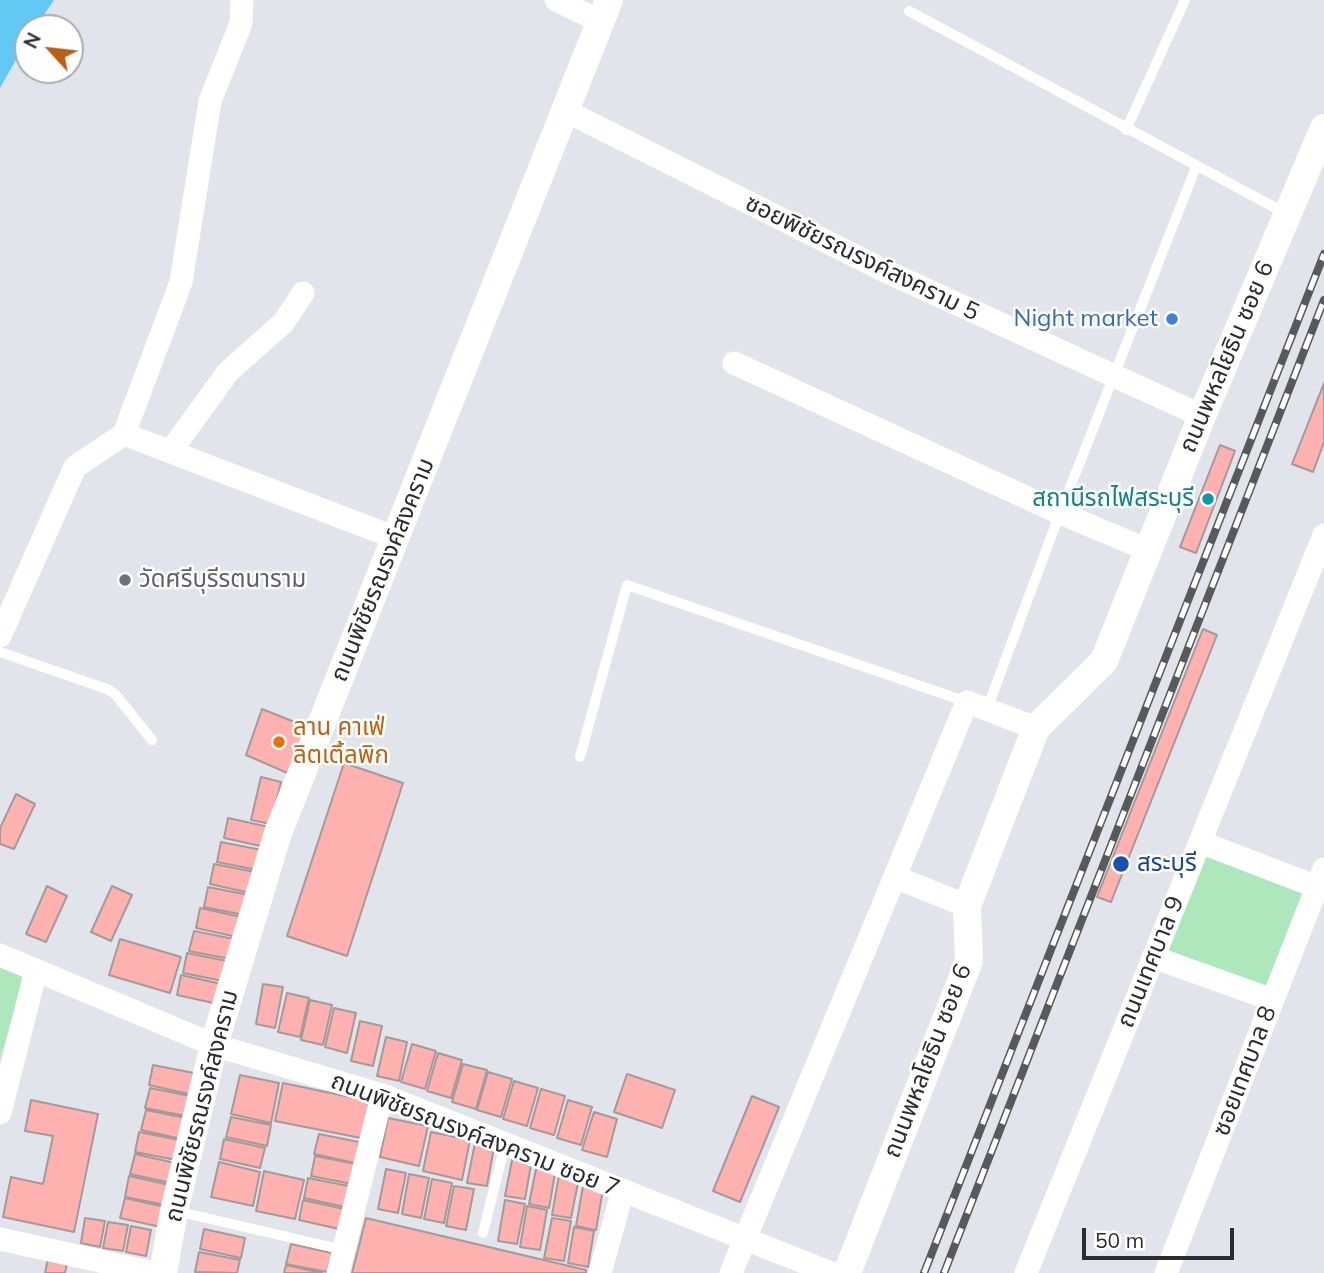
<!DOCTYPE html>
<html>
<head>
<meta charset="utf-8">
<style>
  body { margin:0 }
  #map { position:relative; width:1324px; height:1273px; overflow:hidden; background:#e2e4eb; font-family:Mulish,sans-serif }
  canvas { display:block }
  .north { position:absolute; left:14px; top:14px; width:70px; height:70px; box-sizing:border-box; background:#fff; border:2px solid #aaabac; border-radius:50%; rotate:297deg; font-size:19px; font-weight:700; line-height:28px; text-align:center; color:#2b2c2f }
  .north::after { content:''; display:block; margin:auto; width:24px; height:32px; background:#bc5d15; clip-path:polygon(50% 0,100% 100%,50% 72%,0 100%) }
  .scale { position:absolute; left:1082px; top:1228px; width:152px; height:32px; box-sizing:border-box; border:4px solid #2b2c2f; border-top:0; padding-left:9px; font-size:21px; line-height:24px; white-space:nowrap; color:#2b2c2f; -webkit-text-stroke:5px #fff; paint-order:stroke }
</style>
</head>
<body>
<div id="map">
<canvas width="1324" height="1273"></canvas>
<div class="north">N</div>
<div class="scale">50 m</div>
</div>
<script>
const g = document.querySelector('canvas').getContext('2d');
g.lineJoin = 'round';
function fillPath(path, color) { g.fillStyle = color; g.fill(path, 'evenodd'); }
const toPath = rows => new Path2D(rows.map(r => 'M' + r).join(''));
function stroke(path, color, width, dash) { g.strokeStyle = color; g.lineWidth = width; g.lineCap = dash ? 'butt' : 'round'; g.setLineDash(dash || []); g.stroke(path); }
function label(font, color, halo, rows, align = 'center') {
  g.font = font + ' Mulish,"Noto Sans Thai",sans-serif'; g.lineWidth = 5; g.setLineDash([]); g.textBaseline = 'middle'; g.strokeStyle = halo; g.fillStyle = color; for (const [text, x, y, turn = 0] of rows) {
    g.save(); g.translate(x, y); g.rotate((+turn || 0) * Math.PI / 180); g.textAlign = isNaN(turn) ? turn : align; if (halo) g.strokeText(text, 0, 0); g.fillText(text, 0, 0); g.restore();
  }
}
fillPath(toPath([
  [1205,853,1308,892,1271,989,1168,951],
  [0,967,24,977,0,1059]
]), '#ace8bb');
fillPath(toPath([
  [0,0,54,0,35,28,28,28,28,39,0,88]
]), '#62c9f5');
const building = toPath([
  [1324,383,1324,442,1313,472,1292,464,1324,383],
  [1220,445,1235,451,1196,553,1180,547,1220,445],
  [1203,629,1217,635,1111,902,1097,897,1203,629],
  [262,709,312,729,292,775,246,755,262,709],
  [344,763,403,783,347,956,287,936,344,763],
  [261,777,281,782,271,824,251,820,261,777],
  [16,794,35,804,14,849,0,844,0,828,16,794],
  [228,818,269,827,265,847,224,838,228,818],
  [221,842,262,850,257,870,217,862,221,842],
  [214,864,255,872,250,893,210,884,214,864],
  [47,886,67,896,46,942,26,934,47,886],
  [112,886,132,895,111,941,91,932,112,886],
  [208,887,249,895,244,915,204,907,208,887],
  [200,908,241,917,237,937,196,928,200,908],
  [194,931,234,939,230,959,189,951,194,931],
  [120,939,181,957,170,993,109,975,120,939],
  [187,953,227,961,223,981,183,973,187,953],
  [181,975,222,984,218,1004,177,995,181,975],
  [263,984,283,987,275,1028,256,1024,263,984],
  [287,993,309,998,300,1037,278,1032,287,993],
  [310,1000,332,1005,323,1045,301,1040,310,1000],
  [334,1008,356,1013,347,1053,325,1047,334,1008],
  [360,1021,382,1026,373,1066,351,1061,360,1021],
  [386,1037,407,1042,399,1081,377,1076,386,1037],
  [412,1044,436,1051,425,1089,401,1082,412,1044],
  [438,1053,462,1060,451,1098,427,1091,438,1053],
  [463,1064,487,1070,476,1109,452,1102,463,1064],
  [153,1065,194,1073,189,1094,149,1085,153,1065],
  [488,1072,512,1079,501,1117,477,1110,488,1072],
  [627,1074,675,1090,662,1128,614,1112,627,1074],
  [240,1075,279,1083,271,1123,231,1114,240,1075],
  [514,1081,538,1088,527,1126,503,1119,514,1081],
  [283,1083,369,1101,361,1138,275,1121,283,1083],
  [150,1088,190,1096,186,1116,145,1108,150,1088],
  [541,1089,565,1096,554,1135,530,1128,541,1089],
  [752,1096,779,1107,740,1202,713,1191,752,1096],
  [31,1100,98,1114,74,1232,3,1217,11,1177,43,1184,53,1136,25,1131,31,1100],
  [568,1100,592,1107,581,1145,557,1138,568,1100],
  [146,1110,186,1118,182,1139,141,1130,146,1110],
  [594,1112,617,1119,607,1157,582,1150,594,1112],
  [231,1117,271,1125,267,1146,226,1137,231,1117],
  [388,1118,428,1126,419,1166,380,1157,388,1118],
  [139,1132,180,1140,176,1160,135,1152,139,1132],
  [431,1132,470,1140,462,1180,423,1171,431,1132],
  [319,1134,359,1142,355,1163,314,1154,319,1134],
  [224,1139,265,1148,260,1168,220,1159,224,1139],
  [475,1143,494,1147,487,1186,467,1183,475,1143],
  [135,1154,175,1163,171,1183,130,1174,135,1154],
  [513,1155,532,1159,525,1199,505,1196,513,1155],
  [315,1156,356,1164,352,1184,311,1176,315,1156],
  [219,1162,260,1172,253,1206,211,1197,219,1162],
  [537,1164,556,1168,549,1208,529,1204,537,1164],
  [386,1169,406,1173,398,1213,378,1209,386,1169],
  [264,1171,304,1180,295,1219,256,1211,264,1171],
  [409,1174,429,1178,421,1218,402,1214,409,1174],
  [559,1175,579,1178,571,1218,552,1215,559,1175],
  [129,1176,170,1185,166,1205,125,1197,129,1176],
  [308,1178,349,1186,345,1207,304,1198,308,1178],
  [432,1179,452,1183,444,1223,424,1219,432,1179],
  [454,1186,474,1189,466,1230,446,1226,454,1186],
  [583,1186,603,1189,596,1230,576,1226,583,1186],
  [125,1198,165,1207,161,1227,120,1218,125,1198],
  [303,1200,344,1209,339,1229,299,1220,303,1200],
  [505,1200,525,1204,517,1244,498,1241,505,1200],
  [527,1206,547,1210,540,1250,520,1247,527,1206],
  [85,1218,105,1221,100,1247,81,1243,85,1218],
  [366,1218,586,1270,586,1273,352,1273,366,1218],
  [552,1218,571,1221,564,1261,544,1258,552,1218],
  [108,1222,128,1225,123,1251,103,1248,108,1222],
  [131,1226,151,1230,146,1256,126,1252,131,1226],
  [574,1227,594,1231,588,1267,568,1263,574,1227],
  [204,1229,245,1238,241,1258,200,1249,204,1229],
  [291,1244,332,1253,327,1272,286,1264,291,1244],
  [199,1252,240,1260,237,1273,195,1272,199,1252],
  [48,1259,67,1263,65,1273,45,1273,48,1259],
  [286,1265,322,1273,284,1273,286,1265]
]);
fillPath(building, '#feb1af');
stroke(building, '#a39a9a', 2);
stroke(toPath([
  [909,11,1285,213],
  [1126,130,1185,0],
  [0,652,107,689,115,694,152,740],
  [987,709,1060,513,1196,167],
  [580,757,627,585,967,702],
  [176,1211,344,1250],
  [483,1233,505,1144]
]), '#fff', 10);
stroke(toPath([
  [556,0,600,21],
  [564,110,883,270,1202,416],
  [734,363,1060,513,1148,550],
  [124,434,181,282,210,101,241,23,242,0],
  [170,452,228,372,284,322,303,293],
  [0,636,75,467,124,434,396,538],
  [1200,842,1317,887],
  [895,877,967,906],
  [0,955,214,1045,382,1095,831,1273],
  [1153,957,1273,1000],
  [0,1113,36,970],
  [0,1239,154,1273],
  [338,1273,382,1095],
  [600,1273,623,1190],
  [731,1273,967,702,1036,728],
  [1026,1273,1324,535],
  [1166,1273,1324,869]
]), '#fff', 23);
stroke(toPath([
  [163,1273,174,1211,214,1045,278,833,609,0],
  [847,1273,969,961,967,906,1036,728,1104,661,1202,416,1324,128]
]), '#fff', 28);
const rail = toPath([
  [924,1273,1324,254],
  [944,1273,1324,300]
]);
stroke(rail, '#58595d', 8);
stroke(rail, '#fff', 5, [16]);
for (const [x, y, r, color] of [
  [1172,319,7,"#3f7fe0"],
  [1208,499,7,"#0f9aa8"],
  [125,580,7,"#6b7280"],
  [279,742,7,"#e8710a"],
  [1121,864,9,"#1a4fb4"]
]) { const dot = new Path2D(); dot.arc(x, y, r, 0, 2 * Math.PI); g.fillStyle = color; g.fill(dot); stroke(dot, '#fff', 2.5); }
label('24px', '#2b2c2f', '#fff', [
  ["ซอยพิชัยรณรงค์สงคราม 5",862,258,26],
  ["ถนนพหลโยธิน ซอย 6",1227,357,-67],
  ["ถนนพิชัยรณรงค์สงคราม",383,570,-68],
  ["ถนนเทศบาล 9",1151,962,-68],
  ["ถนนพหลโยธิน ซอย 6",928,1061,-69],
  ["ซอยเทศบาล 8",1245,1071,-69],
  ["ถนนพิชัยรณรงค์สงคราม",202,1106,-76],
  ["ถนนพิชัยรณรงค์สงคราม ซอย 7",475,1135,21]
]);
label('24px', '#366cbe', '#fff', [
  ["Night market",1158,319]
], 'right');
label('24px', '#0d838f', '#fff', [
  ["สถานีรถไฟสระบุรี",1194,499]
], 'right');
label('24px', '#5b616d', '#fff', [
  ["วัดศรีบุรีรตนาราม",139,580]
], 'left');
label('24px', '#c56008', '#fff', [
  ["ลาน คาเฟ่",293,728],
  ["ลิตเติ้ลพิก",293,756]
], 'left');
label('24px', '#164399', '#fff', [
  ["สระบุรี",1137,864]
], 'left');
</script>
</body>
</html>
